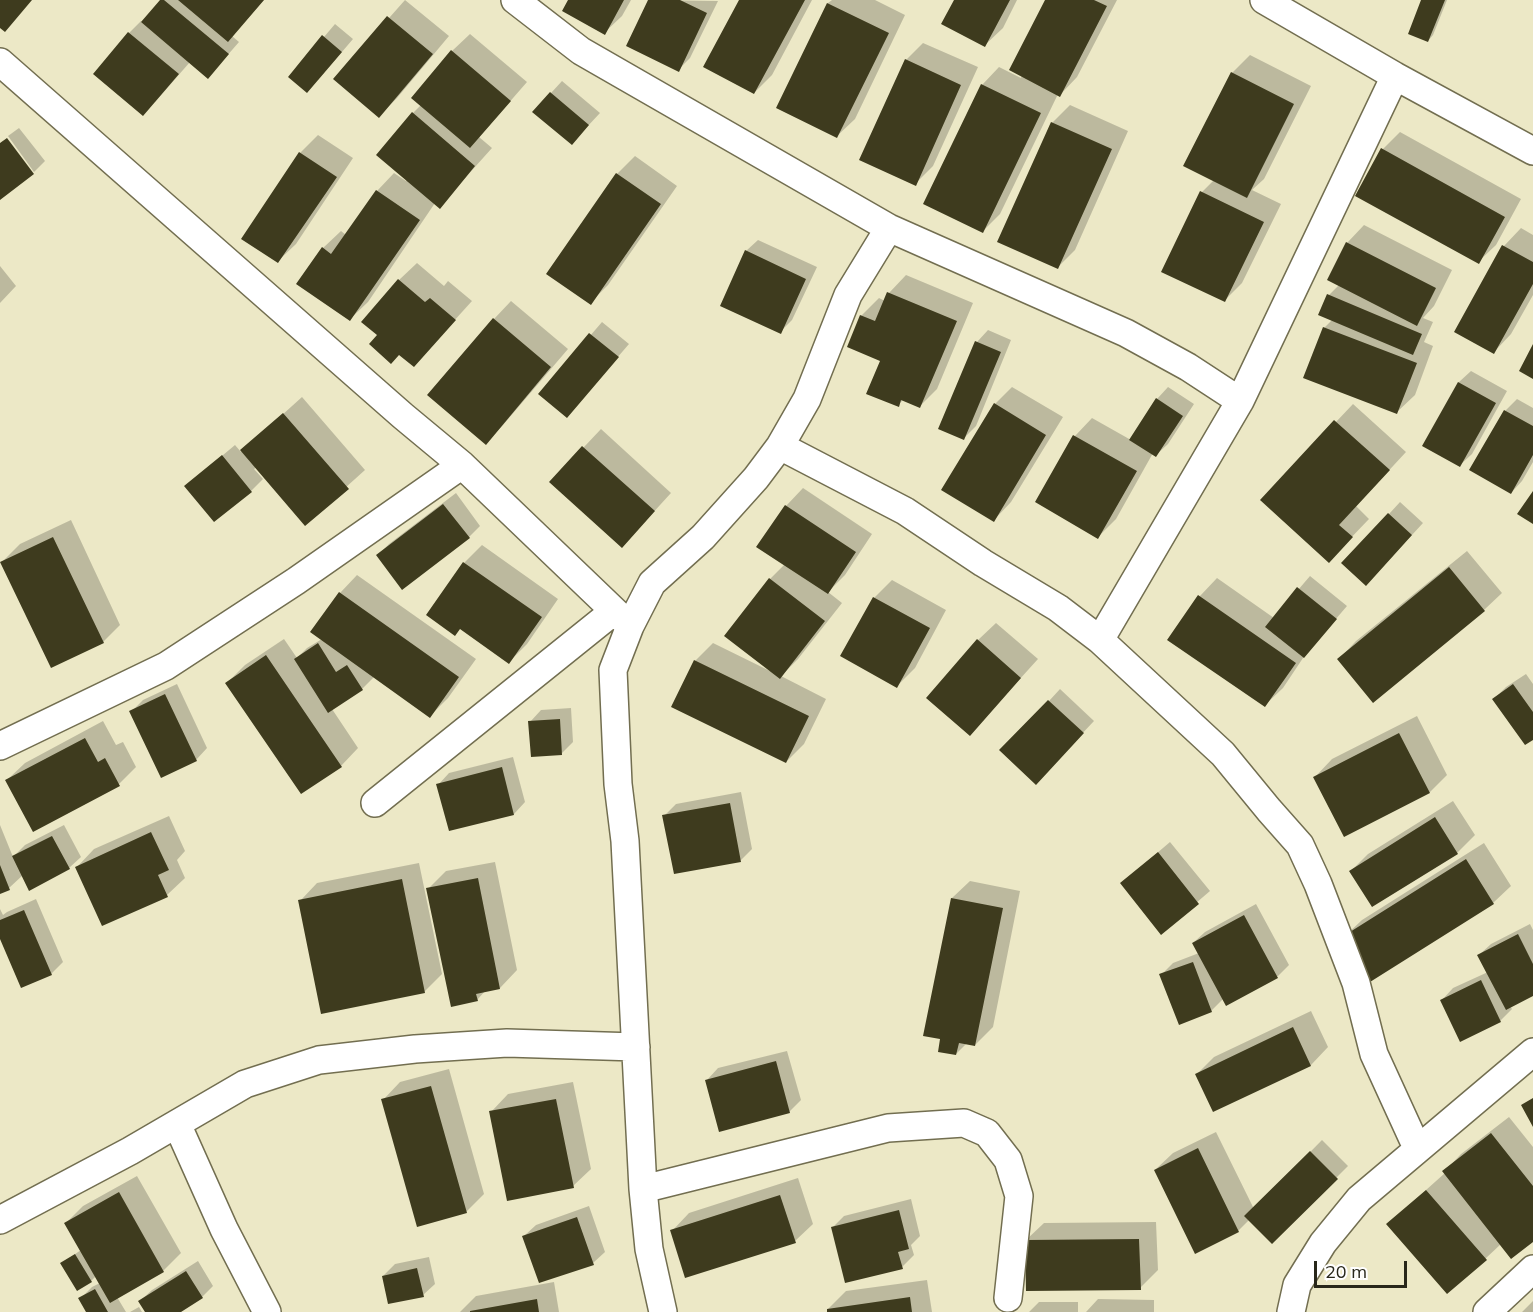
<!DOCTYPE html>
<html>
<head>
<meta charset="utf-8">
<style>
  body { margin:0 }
  #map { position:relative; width:1533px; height:1312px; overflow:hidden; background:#ece8c6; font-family:Mulish,sans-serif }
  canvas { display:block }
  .scale { position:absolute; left:1314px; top:1261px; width:93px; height:27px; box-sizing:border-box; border:3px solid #28271a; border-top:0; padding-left:8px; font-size:18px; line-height:21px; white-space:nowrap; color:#28271a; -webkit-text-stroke:4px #fff; paint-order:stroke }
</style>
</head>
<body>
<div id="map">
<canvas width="1533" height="1312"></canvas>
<div class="scale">20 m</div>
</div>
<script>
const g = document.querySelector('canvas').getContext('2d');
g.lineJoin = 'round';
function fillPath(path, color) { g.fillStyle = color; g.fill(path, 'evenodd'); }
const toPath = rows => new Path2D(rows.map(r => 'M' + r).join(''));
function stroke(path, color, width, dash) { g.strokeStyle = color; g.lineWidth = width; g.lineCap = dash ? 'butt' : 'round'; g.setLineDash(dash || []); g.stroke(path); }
fillPath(toPath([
  [162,0,264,0,232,36,239,42,219,65,190,62,155,102,95,73,129,33,141,21,142,23],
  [405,0,449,36,397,98,379,116,335,79],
  [570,0,631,0,622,16,604,33],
  [649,0,718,1,690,58,678,70],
  [741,0,812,0,772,75,754,93],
  [832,0,875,0,905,15,855,119,837,136,778,107,828,3],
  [956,0,1017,0,1003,28,985,45],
  [1047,0,1117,0,1077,77,1060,95,1058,94,1000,214,983,231,982,85,999,67,1021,78],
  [1423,0,1447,0,1433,35,1428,41],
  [335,24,353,39,318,80,290,77],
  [470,34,527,82,479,137,492,148,440,206,435,203,368,302,350,319,323,248,341,231,346,235,377,191,394,173,406,181,407,179,413,113,421,105,452,51],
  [923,43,978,67,933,166,915,184,906,60],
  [1250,55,1311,86,1264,179,1252,190,1281,204,1242,283,1225,300,1202,192,1214,180,1232,73],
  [562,81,600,113,572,143,551,93],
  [1070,105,1128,131,1075,250,1057,268,1052,123],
  [19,128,45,161,34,172,8,136],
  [1400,132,1521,199,1496,245,1478,262,1383,149],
  [318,135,353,158,296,244,278,261,243,238,300,153],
  [635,156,677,186,608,285,590,303,617,174],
  [1364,225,1452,270,1434,306,1423,318,1433,322,1424,342,1433,346,1415,395,1397,412,1324,328,1333,319,1329,295,1339,285,1347,243],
  [1521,228,1533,235,1533,295,1511,334,1494,352,1456,332,1504,246],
  [758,240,817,267,792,320,780,332,746,251],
  [417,263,444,286,448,281,472,301,414,365,379,335,399,280],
  [0,266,16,286,0,303],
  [906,275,973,303,937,389,920,406,904,399,898,405,882,360,861,316,879,298,885,301,889,293],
  [511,301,568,349,503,425,486,443,494,319],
  [602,322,629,344,567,416,540,394],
  [988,330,1011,340,976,426,964,438,977,342],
  [1471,371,1507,391,1472,454,1460,465,1424,446,1459,382],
  [1012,387,1063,417,1011,502,994,520,995,404],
  [1168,387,1194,404,1168,444,1156,455,1153,453,1116,519,1098,537,1037,502,1075,436,1092,418,1131,440,1157,399],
  [302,397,365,470,305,524,257,467,254,469,263,479,251,491,186,486,235,445,241,452],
  [1517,399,1533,408,1533,462,1522,481,1511,493,1505,411],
  [1353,404,1406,452,1356,506,1369,519,1346,543,1262,500],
  [601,429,671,493,639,528,551,482],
  [803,488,872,534,845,575,828,592,842,603,798,659,781,676,826,699,804,744,786,762,695,661,713,643,770,671,770,579,785,564,786,506],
  [456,493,480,526,469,537,378,555,389,544],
  [1400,502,1423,523,1378,572,1389,514],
  [71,520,120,625,103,642,2,562,20,544],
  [482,545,558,599,527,644,509,662,461,628,428,615,464,563],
  [1467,551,1502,593,1484,610,1339,659,1356,641],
  [357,575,476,659,448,698,430,716,375,676,362,689,332,709,358,748,341,766,227,683,245,665,284,639,297,658,307,648,322,639,312,632,340,593],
  [1310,576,1347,606,1305,655,1283,688,1265,705,1169,639,1200,596,1217,578,1274,618],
  [892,580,946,610,915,668,897,686,874,598],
  [996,623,1038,659,970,734,978,640],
  [1526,674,1533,684,1533,738,1494,699,1506,687],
  [177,684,207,748,196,760,131,712,143,700],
  [1060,689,1094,721,1047,771,1049,701],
  [571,708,573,742,562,753,530,722,541,710],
  [1417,716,1447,775,1430,792,1315,777,1332,759],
  [103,721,116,745,123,742,136,767,119,784,7,780,25,763],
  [513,757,525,802,514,814,450,830,438,785,449,773],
  [741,792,752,849,741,860,664,816,676,804],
  [1453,801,1475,835,1457,853,1351,871,1368,854],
  [169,816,185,851,177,860,185,878,167,895,77,867,94,849],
  [0,825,13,857,25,845,64,825,81,857,69,868,23,875,9,888,0,892],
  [1170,842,1210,891,1161,933,1122,883],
  [1484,843,1511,886,1493,903,1344,937,1362,920],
  [495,862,517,970,500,988,486,990,477,1000,428,889,446,871],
  [419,863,442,974,424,992,300,901,317,883],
  [970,881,1020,891,993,1027,975,1045,967,1043,956,1054,952,898],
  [36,899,63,962,51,974,0,935,0,909,3,915,7,912],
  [1256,904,1289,965,1278,976,1227,1004,1224,998,1211,1011,1161,975,1173,963,1199,953,1193,943,1205,932],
  [1530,924,1533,930,1533,994,1510,1006,1512,1009,1500,1021,1442,1000,1453,988,1488,972,1479,955,1491,944],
  [1311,1011,1328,1047,1311,1065,1214,1110,1197,1074,1214,1057],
  [787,1051,801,1100,789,1112,707,1080,718,1068],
  [449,1069,484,1194,466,1212,383,1100,400,1082],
  [573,1082,591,1169,573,1186,491,1112,508,1094],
  [1509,1117,1533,1147,1533,1240,1501,1244,1485,1259,1388,1224,1445,1173,1444,1172,1461,1154],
  [1216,1132,1254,1209,1322,1140,1348,1166,1272,1242,1250,1219,1238,1231,1155,1170,1173,1153],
  [137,1176,181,1253,163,1271,117,1297,126,1312,88,1312,80,1299,92,1287,100,1283,96,1276,91,1281,62,1263,81,1250,66,1223,83,1206],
  [798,1178,813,1224,795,1241,672,1231,689,1213],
  [911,1199,920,1236,911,1245,914,1255,902,1267,832,1228,844,1216],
  [589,1206,605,1252,593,1263,524,1236,536,1225],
  [1156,1222,1158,1270,1140,1288,1026,1240,1044,1223],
  [429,1257,435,1284,423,1295,383,1276,395,1264],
  [198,1261,213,1286,202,1297,178,1312,147,1312,140,1301,152,1290],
  [927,1280,932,1312,829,1312,828,1309,846,1291],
  [554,1282,559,1312,460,1312,476,1296],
  [1098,1299,1154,1300,1154,1312,1086,1312],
  [1533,1301,1533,1312,1522,1312],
  [1039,1302,1078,1302,1078,1312,1029,1312],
  [139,1307,142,1312,130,1312]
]), '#0003');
fillPath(toPath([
  [0,0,32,0,5,32,0,28],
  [160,0,164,0,229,54,208,79,141,22],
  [178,0,264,0,228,42],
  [568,0,624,0,605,35,562,11],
  [648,0,680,0,707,13,679,72,626,46],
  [739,0,805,0,754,94,703,67],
  [954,0,1010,0,985,47,941,24],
  [1045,0,1094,0,1107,6,1060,97,1009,70],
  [1421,0,1445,0,1428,42,1408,34],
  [827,3,889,33,837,138,776,108],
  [387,16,433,54,379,118,333,79],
  [128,32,179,74,143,116,93,74],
  [322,35,342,52,307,93,288,77],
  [451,50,511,101,470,148,411,98],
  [905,59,961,85,916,186,859,160],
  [1231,72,1294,104,1247,198,1183,166],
  [981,84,1041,113,983,233,923,204],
  [550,92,589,125,572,145,532,112],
  [412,112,475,166,440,209,376,155],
  [1051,122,1112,149,1058,269,997,242],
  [7,138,34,174,0,200,0,143],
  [1381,148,1505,217,1479,264,1355,196],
  [299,152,337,177,278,263,241,239],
  [616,173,661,204,591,305,546,274],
  [376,190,420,220,350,321,296,284,322,247,331,254],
  [1200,191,1264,222,1225,302,1161,272],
  [1346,242,1436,288,1417,326,1327,280],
  [1502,245,1533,262,1533,284,1494,354,1454,332],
  [745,250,806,279,781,334,720,306],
  [398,279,425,302,430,298,456,320,414,367,399,355,391,364,369,344,377,335,361,322],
  [887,292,957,321,920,408,901,400,899,407,866,394,880,361,847,347,860,315,875,321],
  [1327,294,1422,334,1413,355,1318,315],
  [493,318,551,367,486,445,427,395],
  [1323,327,1417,363,1397,414,1303,378],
  [589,333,619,357,567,418,538,394],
  [975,341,1001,352,964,440,938,429],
  [1533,344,1533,379,1519,371],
  [1458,382,1496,403,1460,467,1422,446],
  [1156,398,1183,416,1156,457,1129,440],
  [994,403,1046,435,994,522,941,490],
  [1504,410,1533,426,1533,455,1511,494,1469,470],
  [283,413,349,489,305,526,240,450],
  [1334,420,1390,470,1339,525,1353,537,1329,563,1260,500],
  [1073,435,1137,471,1098,539,1035,502],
  [582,446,655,511,622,548,549,482],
  [222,455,252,492,214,522,184,486],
  [1533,491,1533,524,1517,514],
  [443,504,470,538,402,590,376,555],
  [785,505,856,552,828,594,756,547],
  [1388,513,1412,535,1366,586,1341,563],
  [53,537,104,643,51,668,0,562],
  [463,562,542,617,509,664,460,629,455,636,426,615],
  [1449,567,1485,611,1373,703,1337,659],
  [769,578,825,621,780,679,724,636],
  [1297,587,1337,619,1304,658,1265,627],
  [339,592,459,677,430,718,310,632],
  [1198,595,1296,663,1265,707,1167,640],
  [873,597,930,628,897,688,840,656],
  [977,639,1021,678,970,736,926,698],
  [318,643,336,672,347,665,363,690,328,713,294,659],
  [266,655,342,767,301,794,225,683],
  [694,660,809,716,786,763,671,707],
  [1513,684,1533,712,1533,740,1525,745,1492,699],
  [165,694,197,761,161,778,129,711],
  [1048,700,1084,733,1036,785,999,750],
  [560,719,562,755,531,757,528,721],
  [1399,733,1430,793,1344,837,1313,777],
  [85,738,98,762,105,758,120,786,33,832,5,780],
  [502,767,514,815,449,831,436,784],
  [730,803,741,862,674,874,662,815],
  [1435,817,1458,854,1372,907,1349,871],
  [151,832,169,870,158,875,168,897,102,926,75,867],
  [52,836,70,869,29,891,12,856],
  [1158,852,1199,904,1161,935,1120,883],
  [1466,859,1494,904,1370,982,1342,937],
  [0,865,10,890,0,894],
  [478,878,500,989,476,994,478,1001,451,1007,426,888],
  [402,879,425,993,321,1014,298,900],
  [951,898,1003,908,975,1046,959,1043,956,1055,938,1052,940,1039,923,1036],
  [24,910,52,975,21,988,0,939,0,920],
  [1244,915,1278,978,1226,1006,1192,943],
  [1518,934,1533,964,1533,996,1506,1010,1477,955],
  [1193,962,1212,1012,1179,1025,1159,974],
  [1481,980,1501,1022,1460,1042,1440,1000],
  [1293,1027,1311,1066,1213,1112,1195,1074],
  [776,1061,790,1113,719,1132,705,1080],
  [431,1086,467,1213,417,1227,381,1099],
  [1533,1098,1533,1127,1521,1105],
  [556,1099,574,1188,507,1201,489,1111],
  [1491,1133,1533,1186,1533,1242,1511,1259,1442,1171],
  [1198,1148,1239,1232,1195,1254,1154,1170],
  [1310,1151,1338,1179,1272,1244,1244,1216],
  [1426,1190,1487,1260,1447,1294,1386,1224],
  [119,1192,164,1272,110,1303,64,1223],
  [780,1195,796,1243,685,1278,670,1230],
  [899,1210,909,1249,898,1252,903,1269,845,1283,831,1227],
  [577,1217,594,1265,539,1283,522,1236],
  [1139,1239,1141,1290,1026,1291,1025,1240],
  [75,1254,92,1282,77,1291,60,1263],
  [417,1268,424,1297,388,1304,382,1276],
  [186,1271,203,1298,181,1312,145,1312,138,1301],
  [95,1289,108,1312,86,1312,78,1298],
  [910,1297,912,1312,827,1312,827,1309],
  [537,1299,539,1312,470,1312,470,1311]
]), '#3e3b1e');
const street = toPath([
  [515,0,581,51,889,228,1126,333,1188,367,1240,401],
  [1264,0,1395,76,1533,151],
  [0,62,403,416,462,465,630,626],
  [780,446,905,511,983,563,1058,608,1100,640,1223,754,1269,810,1300,845,1318,884,1356,983,1374,1054,1417,1148],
  [1100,640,1240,401,1395,76],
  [0,746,166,666,296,581,462,465],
  [375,803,614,611],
  [177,1124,224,1229,267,1312],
  [643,1189,888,1128,964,1123,987,1133,1008,1160,1019,1196,1008,1298],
  [0,1220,130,1151,245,1084,319,1060,415,1049,507,1043,636,1047],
  [663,1312,649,1249,643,1189,625,841,618,784,613,670,630,626,652,583,703,537,756,478,780,446,807,399,848,295,889,228],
  [1291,1312,1297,1285,1323,1243,1359,1199,1533,1052],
  [1487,1312,1533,1269]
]);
stroke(street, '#726e50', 30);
stroke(street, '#fff', 27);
</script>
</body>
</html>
